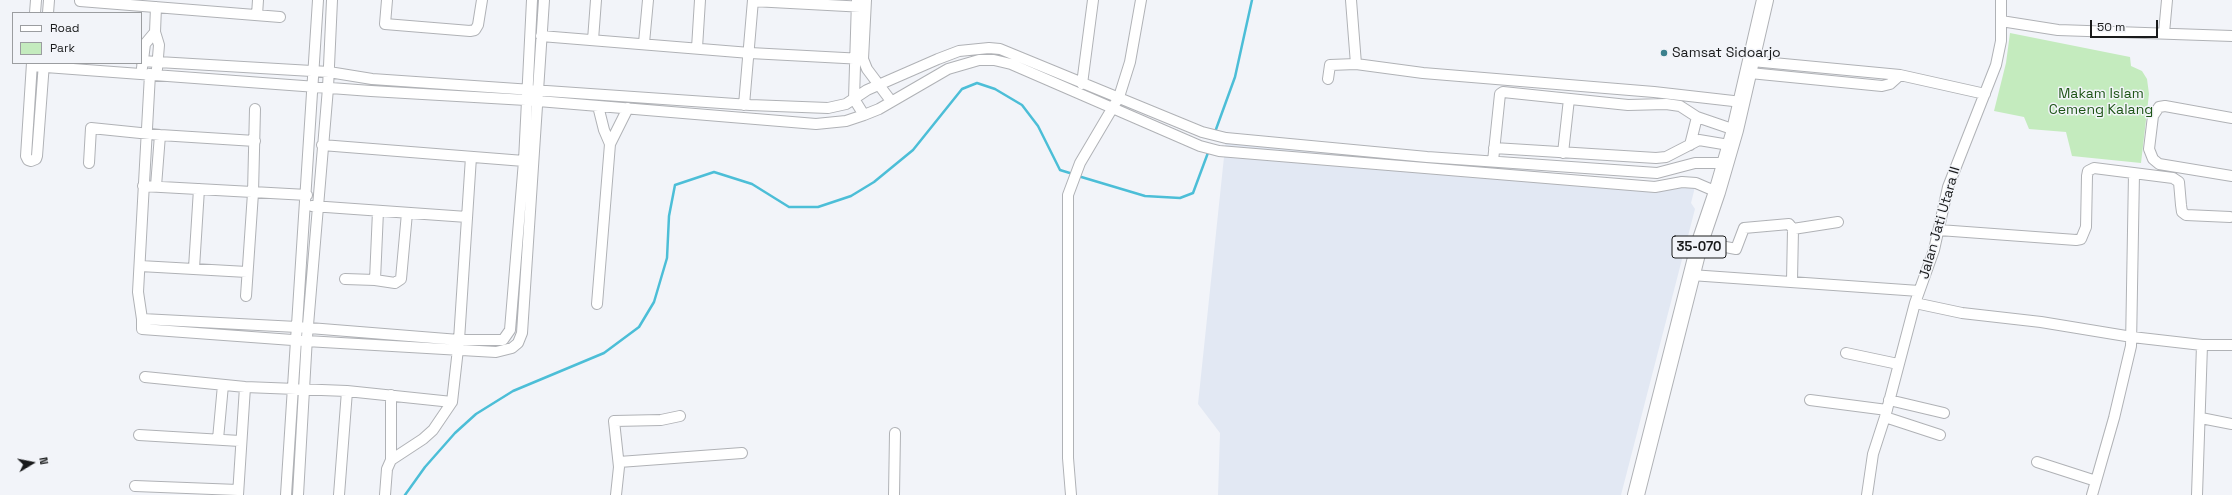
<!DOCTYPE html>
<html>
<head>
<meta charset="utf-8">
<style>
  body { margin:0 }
  #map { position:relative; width:2232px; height:495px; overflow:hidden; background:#f2f4f9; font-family:"Space Grotesk",sans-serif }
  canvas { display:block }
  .legend { position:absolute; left:12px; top:12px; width:130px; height:52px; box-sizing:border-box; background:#f2f4f9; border:1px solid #9b9da0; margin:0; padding:5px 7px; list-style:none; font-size:12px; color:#191a1b }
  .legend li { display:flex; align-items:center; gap:8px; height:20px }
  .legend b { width:20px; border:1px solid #9b9da0 }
  .north { position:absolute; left:12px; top:443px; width:40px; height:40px; -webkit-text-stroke:3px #f2f4f9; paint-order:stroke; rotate:80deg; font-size:11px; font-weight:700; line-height:16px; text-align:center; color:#191a1b }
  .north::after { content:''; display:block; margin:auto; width:14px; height:18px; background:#191a1b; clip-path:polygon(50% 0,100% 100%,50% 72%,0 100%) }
  .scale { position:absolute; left:2090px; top:20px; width:68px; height:18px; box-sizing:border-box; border:2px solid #191a1b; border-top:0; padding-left:5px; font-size:12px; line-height:14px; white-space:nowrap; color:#191a1b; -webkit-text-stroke:3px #f2f4f9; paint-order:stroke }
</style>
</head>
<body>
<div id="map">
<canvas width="2232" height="495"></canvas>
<ul class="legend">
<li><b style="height:5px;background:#fff"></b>Road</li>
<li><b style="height:11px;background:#c4ebbe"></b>Park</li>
</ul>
<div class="north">N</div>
<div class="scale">50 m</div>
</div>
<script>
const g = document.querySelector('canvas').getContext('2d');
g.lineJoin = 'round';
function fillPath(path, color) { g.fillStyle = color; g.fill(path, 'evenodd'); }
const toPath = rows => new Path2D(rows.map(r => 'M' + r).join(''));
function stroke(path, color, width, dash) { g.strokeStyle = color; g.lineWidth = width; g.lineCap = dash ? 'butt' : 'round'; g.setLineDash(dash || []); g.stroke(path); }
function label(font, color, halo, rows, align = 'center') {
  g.font = font + ' "Space Grotesk",sans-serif'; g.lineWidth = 3; g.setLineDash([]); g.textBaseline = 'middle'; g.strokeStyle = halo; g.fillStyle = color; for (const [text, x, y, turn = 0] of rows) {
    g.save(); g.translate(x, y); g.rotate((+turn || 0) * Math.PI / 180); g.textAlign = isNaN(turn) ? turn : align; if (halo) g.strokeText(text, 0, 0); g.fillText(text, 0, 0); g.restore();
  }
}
fillPath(toPath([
  [1226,138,1648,183,1696,183,1691,203,1695,209,1621,495,1218,495,1220,433,1198,404]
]), '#e2e8f3');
fillPath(toPath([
  [2010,33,2130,57,2131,66,2142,71,2147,79,2149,94,2141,163,2072,156,2066,132,2029,129,2024,117,1994,111,2006,63]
]), '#c4ebbe');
stroke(toPath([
  [1215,132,1235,77,1252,0],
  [1078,176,1145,196,1180,198,1193,193,1209,150],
  [405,495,425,467,455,433,476,414,513,391,604,353,639,327,654,302,667,258,669,216,675,185,714,172,752,184,789,207,818,207,851,196,874,182,913,150,962,89,977,83,995,89,1022,105,1038,126,1060,170,1073,174]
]), '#4cbed7', 2.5);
const minor = toPath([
  [387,0,385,24,470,31,475,30,478,25,482,0],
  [532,0,524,161,510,330,503,340,459,340,297,327,142,319,142,329,306,341,496,352,512,348,518,343,522,333,544,0],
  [857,0,854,99,864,115],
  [866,0,863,59,867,69,891,101],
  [1351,0,1356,64],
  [80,1,280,17],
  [753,1,865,7],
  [156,7,155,32,159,45,157,69],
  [35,13,36,0],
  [48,13,49,0],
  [257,15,258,0],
  [2001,21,2058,30,2232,36],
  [2164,33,2167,0],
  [541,36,750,53,863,59],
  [593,40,596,0],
  [644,43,648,0],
  [697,48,700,0],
  [141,61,329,72,372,79,750,105,828,108,846,104,867,90,938,59,959,51,989,48,1000,49,1202,132,1226,138,1427,157,1657,173,1695,163,1725,163],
  [1752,61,1900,75,1985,94],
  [32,63,26,156,28,160,31,161,36,159,37,156,44,63],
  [32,66,371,91,526,100,816,124,846,121,864,115,879,109,948,69,979,60,994,60,1011,64,1200,146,1219,151,1655,187,1682,182,1696,183,1717,192],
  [142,68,145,44,155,32],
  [1750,73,1882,86,1890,84,1900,75],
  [1328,79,1330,65,1356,64,1423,73,1654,92,1742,102],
  [1082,84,1093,0],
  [744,105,753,0],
  [598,106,604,130,610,144,628,108],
  [2232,118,2165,106,2159,107,2153,116,2149,149,2153,159,2159,164,2232,176],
  [322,145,524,161],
  [1690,145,1697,117],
  [1494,148,1656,158,1666,157,1699,140,1729,145],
  [1563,153,1569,99],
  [1493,161,1500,94,1503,92,1628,105,1666,104,1680,106,1697,117,1735,130],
  [89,163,91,128,160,135,255,141],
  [143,186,307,195],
  [156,186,160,135],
  [312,206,467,217],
  [378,211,375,280,395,283,401,279,407,213],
  [1793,229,1838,222],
  [1939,230,2076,240,2081,239,2086,227,2087,176,2088,171,2094,168,2173,178,2179,182,2181,205,2182,212,2186,215,2230,217],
  [1700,242,1736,249,1744,228,1789,224,1793,229,1792,281],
  [140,266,247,272],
  [194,268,199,189],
  [1691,275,1919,291],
  [345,279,375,280],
  [246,296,253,193,255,109],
  [1915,303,1962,313,2041,322,2132,337,2202,345],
  [597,304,610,144],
  [142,319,138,292,150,74],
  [1846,353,1898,364],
  [145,377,245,387,347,391,452,402],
  [391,395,391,460],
  [1810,400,1887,410],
  [1889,400,1944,413],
  [1885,417,1940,435],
  [2201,418,2232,424],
  [139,435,240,441],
  [218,439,223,385],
  [619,462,742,453],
  [2037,462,2096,481],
  [135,486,238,490],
  [238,495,245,387],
  [286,495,318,0],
  [298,495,307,337,328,88,332,0],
  [339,495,347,391],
  [385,495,387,469,391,460,423,439,433,430,452,402,459,340,471,157],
  [616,495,619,467,614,421,661,420,680,416],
  [894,495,895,433],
  [1071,495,1068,458,1068,195,1080,163,1119,97,1130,62,1141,0],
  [1867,495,1873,454,1885,417,1915,303,1934,250,1948,187,1996,65,2001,41,2001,0],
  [2092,495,2114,418,2131,346,2134,173],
  [2197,495,2202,345,2232,345]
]);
const primary = toPath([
  [1636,495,1700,242,1717,192,1735,130,1765,0]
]);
stroke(minor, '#b0b2b6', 12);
stroke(primary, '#b0b2b6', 18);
stroke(minor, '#fff', 10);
stroke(primary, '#fff', 16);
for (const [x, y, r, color] of [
  [1664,53,4,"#3b808d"]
]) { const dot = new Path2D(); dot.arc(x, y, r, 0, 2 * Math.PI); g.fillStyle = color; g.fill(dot); stroke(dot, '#f2f4f9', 1.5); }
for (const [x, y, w] of [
  [1699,247,54]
]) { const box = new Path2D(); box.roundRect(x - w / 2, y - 11, w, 22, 3); g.fillStyle = '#f2f4f9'; g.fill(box); stroke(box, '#191a1b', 1); }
label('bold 13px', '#191a1b', null, [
  ["35-070",1699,247]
]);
label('14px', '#191a1b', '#f2f4f9', [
  ["Samsat Sidoarjo",1672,53]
], 'left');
label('14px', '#1e5517', '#f2f4f9', [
  ["Makam Islam",2101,94],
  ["Cemeng Kalang",2101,110]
]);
label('14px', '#191a1b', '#f2f4f9', [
  ["Jalan Jati Utara II",1940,223,-74]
]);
</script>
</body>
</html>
